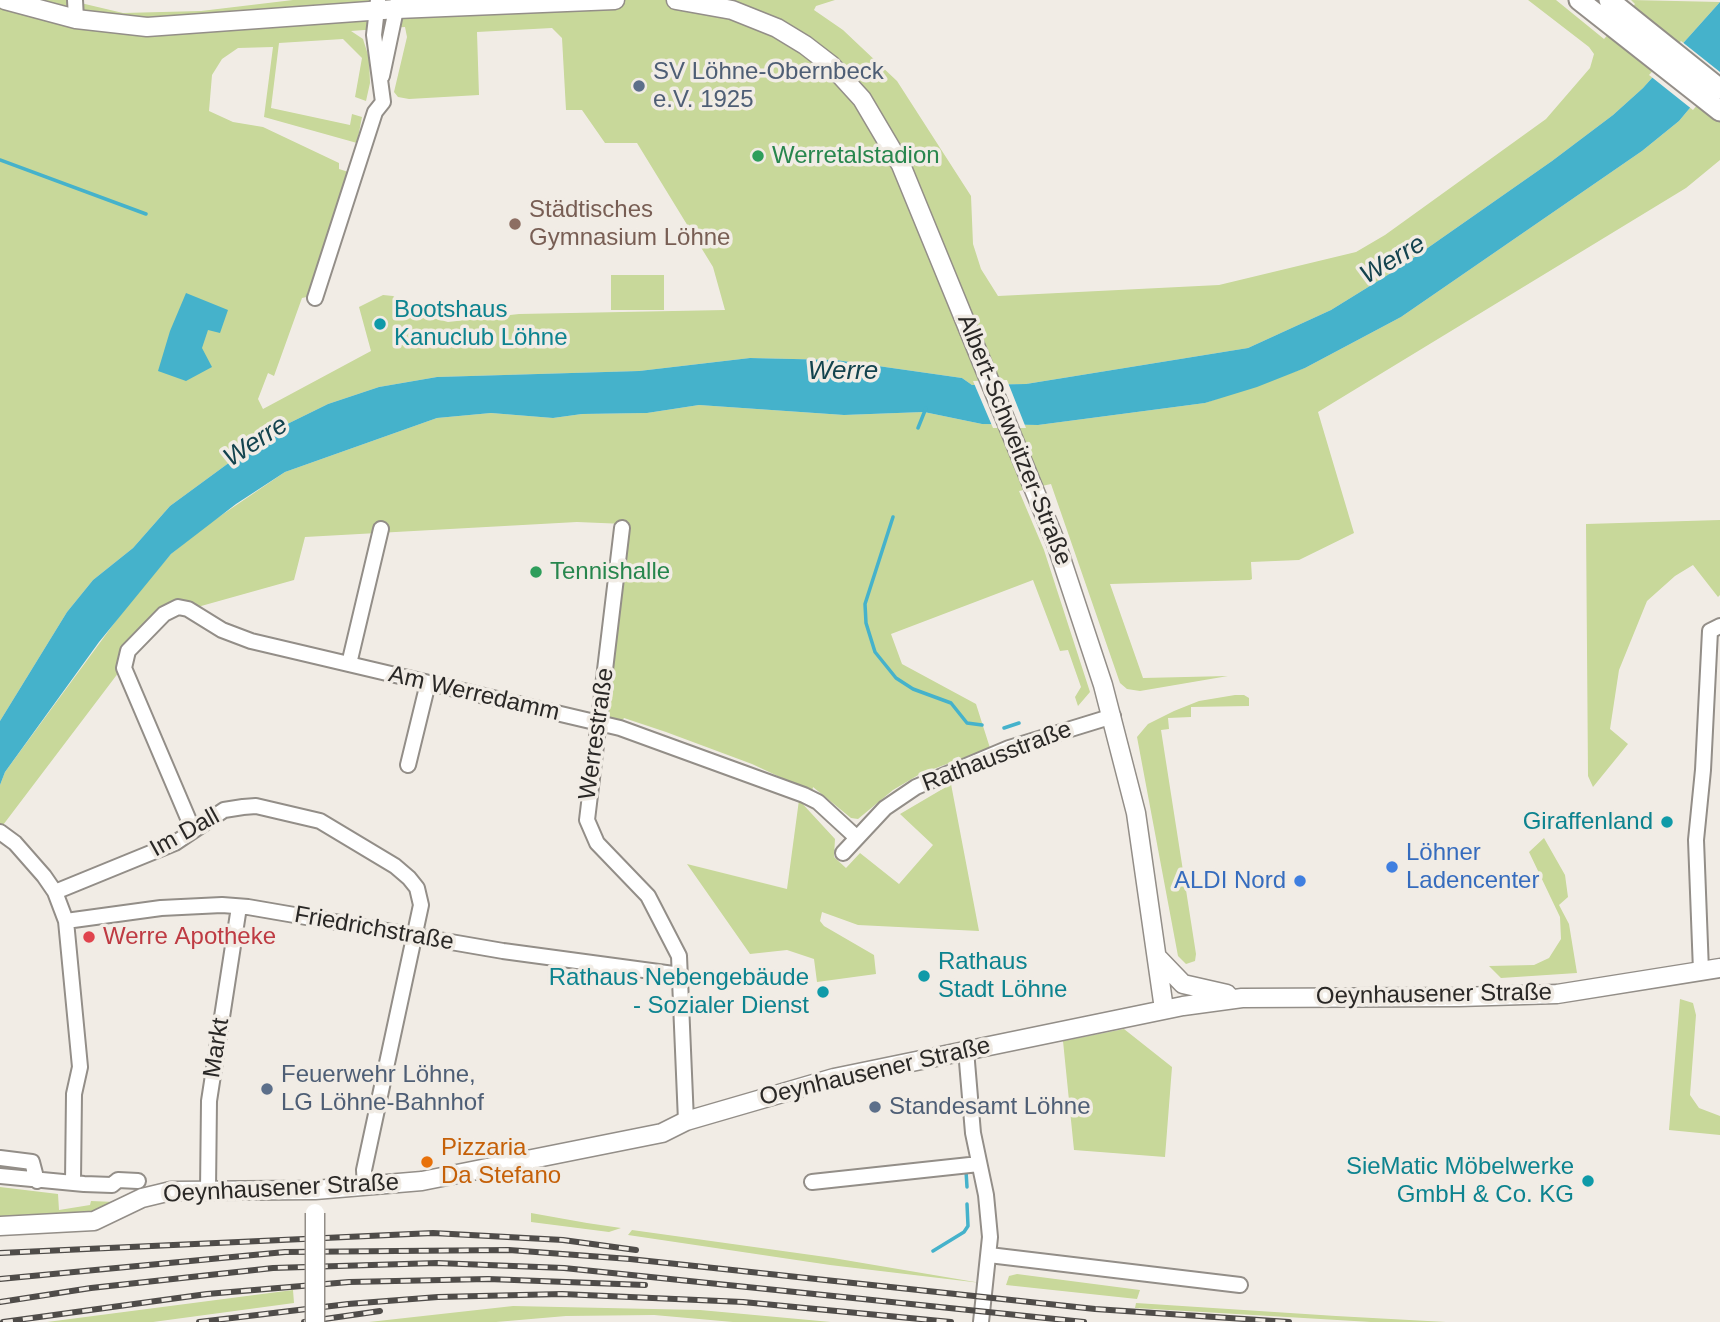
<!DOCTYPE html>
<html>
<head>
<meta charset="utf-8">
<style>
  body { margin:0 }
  canvas { display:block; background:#f1ece5 }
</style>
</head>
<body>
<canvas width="1720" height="1322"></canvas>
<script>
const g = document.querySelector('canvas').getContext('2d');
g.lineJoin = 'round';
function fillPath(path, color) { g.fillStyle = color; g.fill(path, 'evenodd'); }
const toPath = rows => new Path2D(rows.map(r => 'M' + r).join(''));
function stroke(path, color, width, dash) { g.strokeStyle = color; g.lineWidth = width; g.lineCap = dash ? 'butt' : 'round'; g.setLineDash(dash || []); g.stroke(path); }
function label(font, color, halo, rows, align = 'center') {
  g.font = font + ' Helvetica,sans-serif'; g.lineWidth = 7; g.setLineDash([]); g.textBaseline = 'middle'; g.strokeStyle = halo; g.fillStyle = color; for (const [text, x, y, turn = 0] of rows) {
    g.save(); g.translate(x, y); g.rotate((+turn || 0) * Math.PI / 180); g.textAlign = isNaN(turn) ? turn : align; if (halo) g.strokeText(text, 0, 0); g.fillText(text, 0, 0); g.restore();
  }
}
fillPath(toPath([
  [0,0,68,0,123,13,201,11,293,0,835,0,816,6,814,10,843,30,897,81,971,196,973,244,981,269,998,296,1219,285,1356,252,1385,235,1546,119,1590,68,1594,54,1589,47,1528,0,1556,0,1604,39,1635,4,1631,0,1720,2,1643,88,1613,115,1552,161,1399,268,1331,310,1248,348,1026,384,972,385,962,378,836,360,750,358,639,371,437,377,379,387,328,404,271,432,170,506,133,548,93,580,67,612,0,721],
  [405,27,407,37,394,92,398,97,409,99,479,95,477,32,552,28,562,38,566,110,582,110,605,143,637,143,713,267,725,310,519,314,448,322,426,316,393,296,383,295,359,307,371,351,263,409,258,399,268,373,274,376,302,298,311,296,361,176,339,169,339,163,263,127,233,122,209,111,212,75,222,59,238,48,273,47,264,117,357,143,362,117,352,114,350,125,271,108,279,43,343,39,362,58,355,97,366,101,370,83,369,58,363,39,351,31],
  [1720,72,1720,160,1686,188,1318,412,1354,533,1299,560,1251,562,1252,579,1250,580,1110,584,1143,678,1228,676,1140,691,1127,689,1120,683,1051,484,1019,491,1044,550,1090,692,1078,706,1075,697,1081,687,1068,650,1060,651,1033,580,891,634,902,664,976,704,990,748,920,774,893,790,858,819,851,818,813,787,812,792,752,764,666,732,624,718,622,721,605,716,625,524,577,522,305,537,294,580,169,615,122,668,0,829,0,785,5,772,132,599,171,554,204,527,285,472,437,418,491,413,553,418,582,414,647,413,699,405,844,415,924,412,982,424,1038,425,1205,403,1305,368,1401,317,1642,151,1679,121],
  [611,275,664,275,664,310,611,310],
  [1720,520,1720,595,1718,597,1693,565,1675,576,1647,601,1619,670,1610,729,1628,744,1593,787,1588,776,1586,524],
  [1235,695,1244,695,1249,698,1249,706,1191,707,1191,717,1168,718,1169,729,1161,730,1196,954,1195,961,1186,964,1178,956,1137,737,1148,724,1174,711,1199,701],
  [951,784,979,931,858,925,822,912,820,921,824,926,874,955,876,974,817,982,814,959,787,950,750,954,687,864,787,889,799,800,835,839,834,857,846,868,860,853,899,884,933,845,900,814],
  [1544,838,1565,875,1568,897,1559,905,1569,924,1577,973,1501,978,1489,966,1534,965,1549,958,1561,939,1560,917,1529,852],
  [1680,999,1693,1003,1696,1015,1690,1095,1699,1108,1720,1116,1720,1135,1669,1130],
  [1124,1029,1172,1067,1165,1157,1074,1150,1063,1041],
  [0,1187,58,1194,59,1210,90,1205,91,1201,115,1202,88,1214,0,1217],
  [531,1213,587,1223,621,1228,609,1232,531,1222],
  [632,1230,833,1258,981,1283,830,1265,628,1235],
  [1017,1274,1140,1290,1137,1299,1006,1285,1009,1276],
  [293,1290,294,1303,153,1322,47,1322],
  [1136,1303,1336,1316,1446,1322,1371,1322,1135,1308],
  [513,1306,700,1310,831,1322,733,1322,654,1315,566,1316,496,1322,369,1322]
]), '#c8d89a');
fillPath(toPath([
  [1720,2,1720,72,1679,121,1642,151,1401,317,1305,368,1257,387,1205,403,1038,425,982,424,924,412,844,415,699,405,647,413,582,414,553,418,491,413,437,418,285,472,236,504,171,554,99,642,5,772,0,785,0,721,67,612,93,580,133,548,170,506,271,432,328,404,379,387,437,377,639,371,750,358,836,360,962,378,972,385,1026,384,1248,348,1331,310,1399,268,1552,161,1613,115,1643,88],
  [186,293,228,310,220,333,208,330,202,348,212,367,186,381,158,371,170,331]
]), '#45b2cb');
fillPath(toPath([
  [1681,41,1720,72,1720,78,1693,110,1649,75],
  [1007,380,1026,428,993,428,973,381]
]), '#f1ece5');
stroke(toPath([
  [0,160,146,214],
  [918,428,926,408],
  [893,517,865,604,866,623,875,652,896,678,913,689,951,703,967,723,982,725],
  [1004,728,1019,723],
  [966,1171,967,1187],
  [933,1251,964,1232,968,1226,967,1204]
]), '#45b2cb', 3.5);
const minor = toPath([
  [75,0,76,19],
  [382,76,398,0],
  [315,298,375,112,383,102,374,35,378,0],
  [622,528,587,820,597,843,648,896,679,956,686,1121],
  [349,664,381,529],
  [408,765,428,683],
  [193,830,124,668,128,651,164,614,178,607,188,609,222,630,251,641,620,728,804,795,818,802,856,837],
  [0,832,15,843,44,876,55,892,66,921,80,1067,74,1094,73,1181],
  [843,853,885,808,916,787,1009,748,1113,716],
  [55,892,175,843,224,810,243,807,256,806,320,821,395,866,409,878,417,888,421,905,364,1170,365,1187],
  [66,921,161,908,222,905,248,907,503,951,681,975],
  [1701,971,1696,840,1703,770,1710,631,1720,626],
  [966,1050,973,1133,986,1195,990,1237,981,1322],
  [0,1158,32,1162,37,1181],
  [0,1176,84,1184,112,1185,118,1180,138,1181],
  [812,1182,979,1164],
  [208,1190,209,1101,239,907],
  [989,1255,1240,1285]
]);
const major = toPath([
  [5,0,76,19,147,27,397,9,615,0],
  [676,0,732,10,777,28,805,45,831,65,862,99,901,165,1056,543,1103,685,1136,813,1164,1009],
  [1159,959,1183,984,1227,994],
  [0,1226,94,1221,142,1198,171,1191,315,1190,422,1181,662,1133,686,1121,834,1078,1183,1006,1242,998,1459,997,1557,994,1720,968]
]);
const highway = toPath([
  [1579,0,1720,111],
  [1609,0,1720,89]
]);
stroke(minor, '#938e88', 18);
stroke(major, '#938e88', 21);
stroke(highway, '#938e88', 23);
stroke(minor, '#fff', 14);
stroke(major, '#fff', 18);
stroke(highway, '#fff', 19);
const rail = toPath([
  [0,1253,433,1233,563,1240,636,1250],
  [0,1279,285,1252,509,1250,630,1259,1095,1309,1289,1322],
  [0,1302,91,1288,273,1268,437,1263,564,1268,1084,1322],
  [3,1322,207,1294,349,1282,488,1279,645,1285],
  [199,1322,348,1304,438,1297,562,1294,743,1302,951,1322],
  [304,1322,380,1311]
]);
stroke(rail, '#4f4c49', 6);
stroke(rail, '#f1ece5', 3.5, [10]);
const majorBridge = toPath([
  [315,1213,315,1322]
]);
stroke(majorBridge, '#938e88', 21, []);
stroke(majorBridge, '#fff', 18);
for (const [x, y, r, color] of [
  [639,86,7,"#5c6f8a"],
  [758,156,7,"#2e9e5b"],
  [515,224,7,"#8d6e63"],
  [380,324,7,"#0f9aa8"],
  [536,572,7,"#2e9e5b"],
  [1667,822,7,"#0f9aa8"],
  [1392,867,7,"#3f7fe0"],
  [1300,881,7,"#3f7fe0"],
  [89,937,7,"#e0444e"],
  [924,976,7,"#0f9aa8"],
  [823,992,7,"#0f9aa8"],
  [267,1089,7,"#5c6f8a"],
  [875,1107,7,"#5c6f8a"],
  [427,1162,7,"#e8710a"],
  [1588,1181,7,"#0f9aa8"]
]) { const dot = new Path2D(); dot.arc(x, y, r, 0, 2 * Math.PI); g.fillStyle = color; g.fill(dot); stroke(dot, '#f1ece5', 2.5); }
label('24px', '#4e5e75', '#f1ece5', [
  ["SV Löhne-Obernbeck",653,72],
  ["e.V. 1925",653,100],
  ["Feuerwehr Löhne,",281,1075],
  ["LG Löhne-Bahnhof",281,1103],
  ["Standesamt Löhne",889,1107]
], 'left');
label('24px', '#27864d', '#f1ece5', [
  ["Werretalstadion",772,156],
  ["Tennishalle",550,572]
], 'left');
label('24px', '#785e54', '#f1ece5', [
  ["Städtisches",529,210],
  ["Gymnasium Löhne",529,238]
], 'left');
label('24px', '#0d838f', '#f1ece5', [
  ["Bootshaus",394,310,"left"],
  ["Kanuclub Löhne",394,338,"left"],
  ["Giraffenland",1653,822],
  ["Rathaus",938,962,"left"],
  ["Stadt Löhne",938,990,"left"],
  ["Rathaus Nebengebäude",809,978],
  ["- Sozialer Dienst",809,1006],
  ["SieMatic Möbelwerke",1574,1167],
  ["GmbH & Co. KG",1574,1195]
], 'right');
label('24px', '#2a2826', '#f1ece5', [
  ["Albert-Schweitzer-Straße",1014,440,68],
  ["Am Werredamm",474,694,13],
  ["Werrestraße",597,734,-82],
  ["Rathausstraße",997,757,-21],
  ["Im Dall",185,833,-29],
  ["Friedrichstraße",374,929,10],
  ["Oeynhausener Straße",1434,995,-1],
  ["Markt",217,1048,-81],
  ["Oeynhausener Straße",875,1072,-13],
  ["Oeynhausener Straße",281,1189,-3]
]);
label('24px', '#366cbe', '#f1ece5', [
  ["Löhner",1406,853],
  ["Ladencenter",1406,881],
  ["ALDI Nord",1286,881,"right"]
], 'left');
label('24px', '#be3a42', '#f1ece5', [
  ["Werre Apotheke",103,937]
], 'left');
label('24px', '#c56008', '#f1ece5', [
  ["Pizzaria",441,1148],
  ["Da Stefano",441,1176]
], 'left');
label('italic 26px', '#13434e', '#f1ece5', [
  ["Werre",1393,260,-31],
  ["Werre",843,372],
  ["Werre",256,442,-33]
]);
</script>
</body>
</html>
